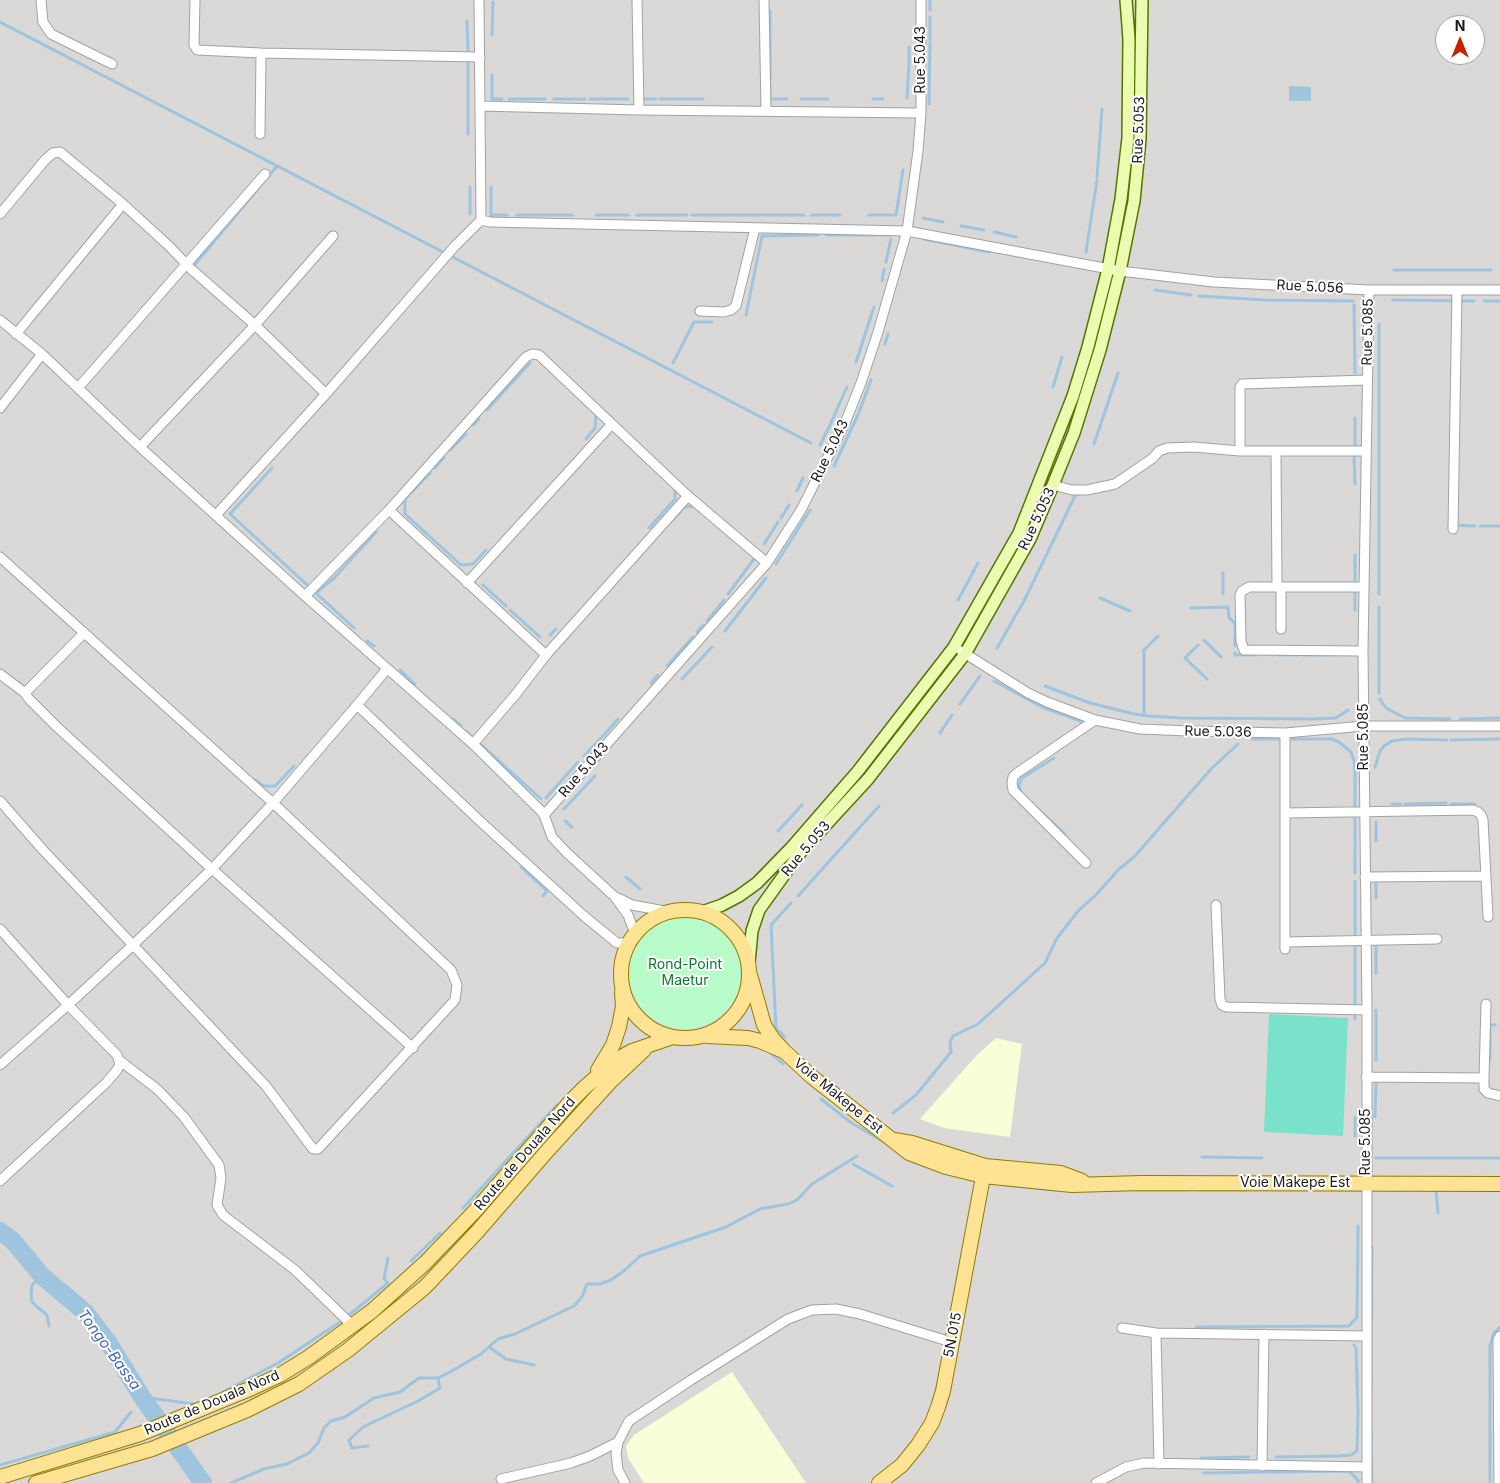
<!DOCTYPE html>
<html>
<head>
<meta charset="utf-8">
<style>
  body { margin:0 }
  #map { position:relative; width:1500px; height:1483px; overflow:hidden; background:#eeebe0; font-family:Inter,sans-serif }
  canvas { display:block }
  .north { position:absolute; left:1435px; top:15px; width:50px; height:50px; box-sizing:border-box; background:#fff; border:1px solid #a4a4a4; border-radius:50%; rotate:0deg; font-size:14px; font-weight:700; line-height:20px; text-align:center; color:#1b1b1b }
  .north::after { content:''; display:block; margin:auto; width:18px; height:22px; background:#c72200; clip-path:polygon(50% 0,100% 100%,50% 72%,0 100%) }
</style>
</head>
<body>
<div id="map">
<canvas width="1500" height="1483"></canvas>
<div class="north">N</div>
</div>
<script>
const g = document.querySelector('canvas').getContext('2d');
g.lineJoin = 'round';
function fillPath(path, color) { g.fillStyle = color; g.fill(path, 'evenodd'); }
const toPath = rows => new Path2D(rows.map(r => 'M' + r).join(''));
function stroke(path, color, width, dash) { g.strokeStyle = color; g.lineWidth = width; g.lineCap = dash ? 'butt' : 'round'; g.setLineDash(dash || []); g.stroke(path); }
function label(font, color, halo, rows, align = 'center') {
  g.font = font + ' Inter,sans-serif'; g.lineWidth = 4; g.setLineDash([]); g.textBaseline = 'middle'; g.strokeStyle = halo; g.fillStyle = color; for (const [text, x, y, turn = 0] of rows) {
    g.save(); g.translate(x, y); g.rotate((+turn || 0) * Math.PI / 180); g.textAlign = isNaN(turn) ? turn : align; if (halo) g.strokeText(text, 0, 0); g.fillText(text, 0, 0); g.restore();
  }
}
fillPath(toPath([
  [0,0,1500,0,1500,1483,0,1483],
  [1445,25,1475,25,1475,55,1445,55]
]), '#dad9d8');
fillPath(toPath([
  [996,1038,1022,1044,1010,1137,944,1128,920,1119,976,1056],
  [732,1372,806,1483,644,1483,628,1458,626,1446,634,1435]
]), '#f8ffd8');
fillPath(toPath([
  '629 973a56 56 0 1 1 112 0a56 56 0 1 1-112 0Z'
]), '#bafbca');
fillPath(toPath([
  [1269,1014,1348,1018,1343,1136,1264,1132]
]), '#7ae1cb');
fillPath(toPath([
  [1289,86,1311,87,1311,101,1289,101]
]), '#9ec4de');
stroke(toPath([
  [930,0,930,10],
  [770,11,770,78],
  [930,17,930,40],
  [467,21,468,53],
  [0,22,811,443],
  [492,35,493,2],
  [909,61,909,47],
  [468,63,468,134],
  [492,75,492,99,502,99],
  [770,85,770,99,787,99],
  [641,96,641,99,656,99],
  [907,98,909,63],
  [509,99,545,99],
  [554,99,585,99],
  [590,99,628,99],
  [660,99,703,99],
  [801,99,828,99],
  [873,99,883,99],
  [929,104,930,43],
  [1097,177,1102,109],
  [470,187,470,214],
  [491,187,491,215,507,215],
  [517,215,573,215],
  [596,215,629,215],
  [637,215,687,215],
  [692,215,804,215],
  [811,215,840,215],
  [869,215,896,215,903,170],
  [923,218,943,222],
  [961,226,984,230],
  [994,232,1016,237],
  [826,235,845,235],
  [848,235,890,235],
  [924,239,989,252],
  [1086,252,1097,180],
  [886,262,891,239],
  [192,268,277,166],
  [1394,270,1491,270],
  [882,281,884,269],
  [1155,290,1191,295],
  [1199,296,1265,300,1353,301],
  [1393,300,1474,301],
  [1484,301,1500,301],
  [1354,305,1355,373],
  [746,315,762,236,818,235],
  [1100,328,1109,287],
  [885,344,888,334],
  [856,362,874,307],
  [1090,362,1095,344],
  [673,363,694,322,712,322],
  [1053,387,1062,357],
  [487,410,530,363],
  [473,425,479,419],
  [586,439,595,428,596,414],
  [1094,444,1118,373],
  [820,445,829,427,847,387],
  [1355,447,1355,418],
  [450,450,466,434],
  [1061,450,1076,409],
  [1354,455,1355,484],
  [834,466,858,415,871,380],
  [272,468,230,514,354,628],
  [435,468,444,457],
  [430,473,405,499,405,514,461,565,473,564,486,550],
  [797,491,803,478],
  [781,518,789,505],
  [673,519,685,507,697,506],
  [1449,525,1475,526],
  [1480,526,1500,526],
  [649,528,675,499,675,486],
  [764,544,778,522],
  [1020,546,1033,518],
  [1355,555,1355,585],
  [776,564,810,510],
  [1223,573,1223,594],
  [483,585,506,606],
  [316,593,335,577,376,532],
  [1355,593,1355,610],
  [728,594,754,559],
  [1379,594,1379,324],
  [1100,598,1130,611],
  [958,600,978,563],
  [1379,607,1379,693],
  [1191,608,1228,607,1229,618,1235,623,1235,646],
  [510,610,540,637],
  [707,621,724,600],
  [725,631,766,578],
  [697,632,703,625],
  [550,635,556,629],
  [1204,640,1221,657],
  [367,641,374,646],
  [1198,645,1185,658,1207,679],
  [997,648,1024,601,1075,496],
  [1235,653,1235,655,1256,655],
  [1279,655,1298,655],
  [1304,655,1332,655],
  [667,666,693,637],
  [400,670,415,684],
  [682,679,712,647],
  [994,681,1042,707,1086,723],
  [651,683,658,675],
  [1045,686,1090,703,1134,714,1149,716,1182,718,1314,719,1336,718,1348,710],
  [1380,699,1386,708,1405,718,1450,719],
  [960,704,980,676],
  [1144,715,1144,650,1158,636],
  [453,719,461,726],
  [1460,719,1500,718],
  [466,731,541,799],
  [940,733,952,715],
  [603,736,618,719],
  [1252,739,1283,739],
  [1288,739,1332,739,1339,742,1351,752,1354,761,1355,771],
  [1451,740,1500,739],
  [584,756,601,738],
  [1375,767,1380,751,1384,746,1392,741,1406,739,1447,740],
  [255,780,264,786,275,786,294,766],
  [1021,793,1019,785,1022,778,1054,758],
  [546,798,578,762],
  [1392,804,1401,804],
  [1405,804,1446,803],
  [1451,804,1475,804],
  [1036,807,1065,834],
  [564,809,595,776],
  [1355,809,1355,773],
  [1355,817,1355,873],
  [565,821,572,827],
  [1376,822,1376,841],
  [778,831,802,805],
  [521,867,547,891,543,896],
  [626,877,640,889],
  [1376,882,1376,898],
  [798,896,879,806],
  [1355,938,1355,881],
  [1376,943,1376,973],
  [1355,1019,1355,944],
  [785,1037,776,1028,771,925,791,903],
  [771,1053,783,1064],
  [1490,1059,1490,1025,1495,1025],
  [1376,1060,1376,1010],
  [821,1099,850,1122,889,1145],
  [893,1113,916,1095,951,1052,950,1042,953,1036,978,1024,1045,963,1057,938,1079,910,1096,895,1119,869,1134,857,1211,769,1238,744],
  [1355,1117,1355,1136],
  [1375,1117,1376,1084],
  [1202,1157,1262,1158],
  [1376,1158,1500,1158],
  [853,1164,892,1186],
  [1005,1185,1056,1190],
  [1134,1190,1188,1190],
  [1197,1190,1248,1190],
  [1436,1190,1438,1213],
  [463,1208,557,1105],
  [411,1261,440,1233],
  [42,1276,32,1285,31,1296,32,1302,36,1306,47,1315,49,1326],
  [349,1315,388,1283,384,1279,388,1258],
  [1196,1327,1349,1326,1357,1317,1358,1226],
  [489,1347,506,1359,534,1365],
  [221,1393,278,1363,343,1320],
  [1371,1393,1372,1247],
  [142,1397,194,1404],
  [1371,1432,1372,1483],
  [368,1446,352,1448,349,1441,351,1438,363,1427,418,1401,440,1388,438,1378],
  [1276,1457,1338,1456,1351,1455,1357,1451,1358,1413,1356,1348,1354,1345],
  [1201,1458,1249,1457],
  [0,1465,115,1432,131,1412],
  [1203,1473,1349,1471,1358,1480,1358,1483],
  [231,1483,264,1469,287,1464,309,1453,318,1443,324,1428,331,1421,345,1417,374,1398,400,1392,419,1378,438,1378,450,1372,481,1354,498,1339,515,1334,574,1306,582,1297,587,1284,600,1284,611,1280,625,1270,640,1256,726,1227,760,1209,788,1204,797,1200,812,1184,857,1156],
  [1490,1483,1490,1346,1494,1333,1500,1327]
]), '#9ec4de', 3);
stroke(toPath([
  [0,1231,13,1241,42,1276,85,1312,108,1342,142,1397,203,1483]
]), '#9ec4de', 18);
const minor = toPath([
  [41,0,43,22,51,34,112,64],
  [195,0,194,45,197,50,261,53,480,57],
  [637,0,639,110],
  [764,0,766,111],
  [480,106,639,110,921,113],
  [260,134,261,53],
  [0,214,45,160,53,153,60,152,123,204,170,247,191,269,255,325,326,394],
  [481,220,490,222,907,231,1120,271,1214,282,1369,290,1500,290],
  [700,311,724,312,731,310,736,306,755,228],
  [0,320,42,354,140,447,305,596,473,744,541,811,544,815,552,837,566,852,615,897,628,915,635,934],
  [16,334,123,204],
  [78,388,265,174],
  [0,408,42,354],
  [140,447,255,325,333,236],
  [1240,451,1240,387,1242,384,1367,380],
  [1276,451,1277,587],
  [1053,485,1072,490,1087,490,1115,484,1153,458,1159,451,1167,448,1194,447,1240,451,1366,451],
  [389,510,546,655],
  [216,515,326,394,454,247,481,220,479,0],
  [1453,529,1457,290],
  [0,557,273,803,357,705,481,822,584,916,617,943,629,943],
  [467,583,611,425],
  [1281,587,1281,629],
  [305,596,389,510,526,357,532,354,539,355,688,496,767,563],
  [84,633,25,693,29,699,56,726,212,869,413,1048],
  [961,651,1028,693,1047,702,1095,720,1140,729,1189,731,1285,733,1364,726,1500,726],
  [1363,651,1244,650,1241,641,1240,595,1242,591,1249,587,1364,587],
  [0,674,25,693],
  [357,705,387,669],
  [1285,733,1285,949],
  [473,744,516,694,546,655,688,496],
  [0,801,43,850,133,945,266,1086,313,1149,318,1149,455,1000,457,985,451,970,273,803,212,869,133,945,68,1005,0,1065],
  [1285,813,1473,810,1478,812,1481,815,1483,820,1488,917],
  [544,815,767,563,801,510,845,423,861,383,878,332,907,231,918,151,921,113,921,0],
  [1086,863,1013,790,1012,783,1013,777,1017,773,1095,720],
  [1365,877,1486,876],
  [618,898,632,905,670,912],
  [1216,905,1220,999,1222,1005,1226,1007,1367,1010],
  [0,929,68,1005,117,1055,120,1064,117,1070,106,1083,0,1181],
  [1285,942,1437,939],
  [119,1060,157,1089,184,1117,219,1165,221,1178,217,1205,223,1215,295,1270,353,1326],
  [1366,1077,1484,1078,1484,1089,1488,1093,1500,1096],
  [1484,1078,1486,1004],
  [1122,1328,1156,1333,1366,1336],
  [1156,1333,1159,1464],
  [1262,1466,1264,1334],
  [501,1479,571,1463,590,1456,618,1442],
  [625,1483,618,1470,616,1454,618,1442,629,1421,691,1380,788,1319,812,1310,836,1309,860,1314,951,1342],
  [1096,1483,1126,1467,1144,1463,1367,1467],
  [1367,1483,1367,1010,1363,651,1369,290],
  [1499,1483,1498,1340,1500,1336]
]);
const secondary = toPath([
  [702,912,722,905,739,896,757,883,791,848,858,771,954,647,1019,533,1073,396,1088,347,1108,269,1121,199,1128,138,1129,39,1126,0],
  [749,962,752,931,759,910,799,854,868,779,965,654,1030,539,1053,485,1074,433,1100,350,1120,271,1134,201,1140,139,1142,0]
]);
const primary = toPath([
  '621 974a64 64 0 1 1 128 0a64 64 0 1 1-128 0Z',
  [750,975,764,1025,773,1039,784,1051,812,1077,909,1153,946,1167,983,1176,1072,1185,1142,1183,1500,1184],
  [707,1036,748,1038,760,1041,781,1050],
  [598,1070,613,1045,619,1027,623,1006,622,992],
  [894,1140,912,1143,985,1166,1061,1173,1082,1181],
  [0,1477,140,1434,252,1388,280,1375,309,1357,372,1311,425,1263,475,1211,571,1101,585,1087,616,1060,632,1051,673,1037],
  [36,1483,152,1449,247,1410,299,1384,348,1350,425,1287,477,1232,548,1150,610,1082,644,1050],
  [879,1483,902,1465,918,1445,932,1423,938,1407,943,1391,985,1166]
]);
stroke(minor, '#a2a2a2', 11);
stroke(secondary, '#547500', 14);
stroke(primary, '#937b00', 16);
stroke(minor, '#fff', 9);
stroke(secondary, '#ebfcb0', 11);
stroke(primary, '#ffe394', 14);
label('14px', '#1b1b1b', '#fff', [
  ["Rue 5.043",921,60,-90],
  ["Rue 5.053",1139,130,-88],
  ["Rue 5.056",1310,287,3],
  ["Rue 5.085",1368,332,-89],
  ["Rue 5.043",830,451,-64],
  ["Rue 5.053",1037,519,-65],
  ["Rue 5.036",1218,732,1],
  ["Rue 5.085",1364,737,-90],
  ["Rue 5.043",584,770,-49],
  ["Rue 5.053",806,849,-50],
  ["Voie Makepe Est",838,1096,39],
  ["Rue 5.085",1366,1142,-90],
  ["Route de Douala Nord",525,1154,-49],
  ["Voie Makepe Est",1295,1183],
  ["5N.015",953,1335,-79],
  ["Route de Douala Nord",212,1403,-23]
]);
label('14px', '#077c25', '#fff', [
  ["Rond-Point",685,965],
  ["Maetur",685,981]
]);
label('italic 15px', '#4567ae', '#fff', [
  ["Tongo-Bassa",109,1350,54]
]);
</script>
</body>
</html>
